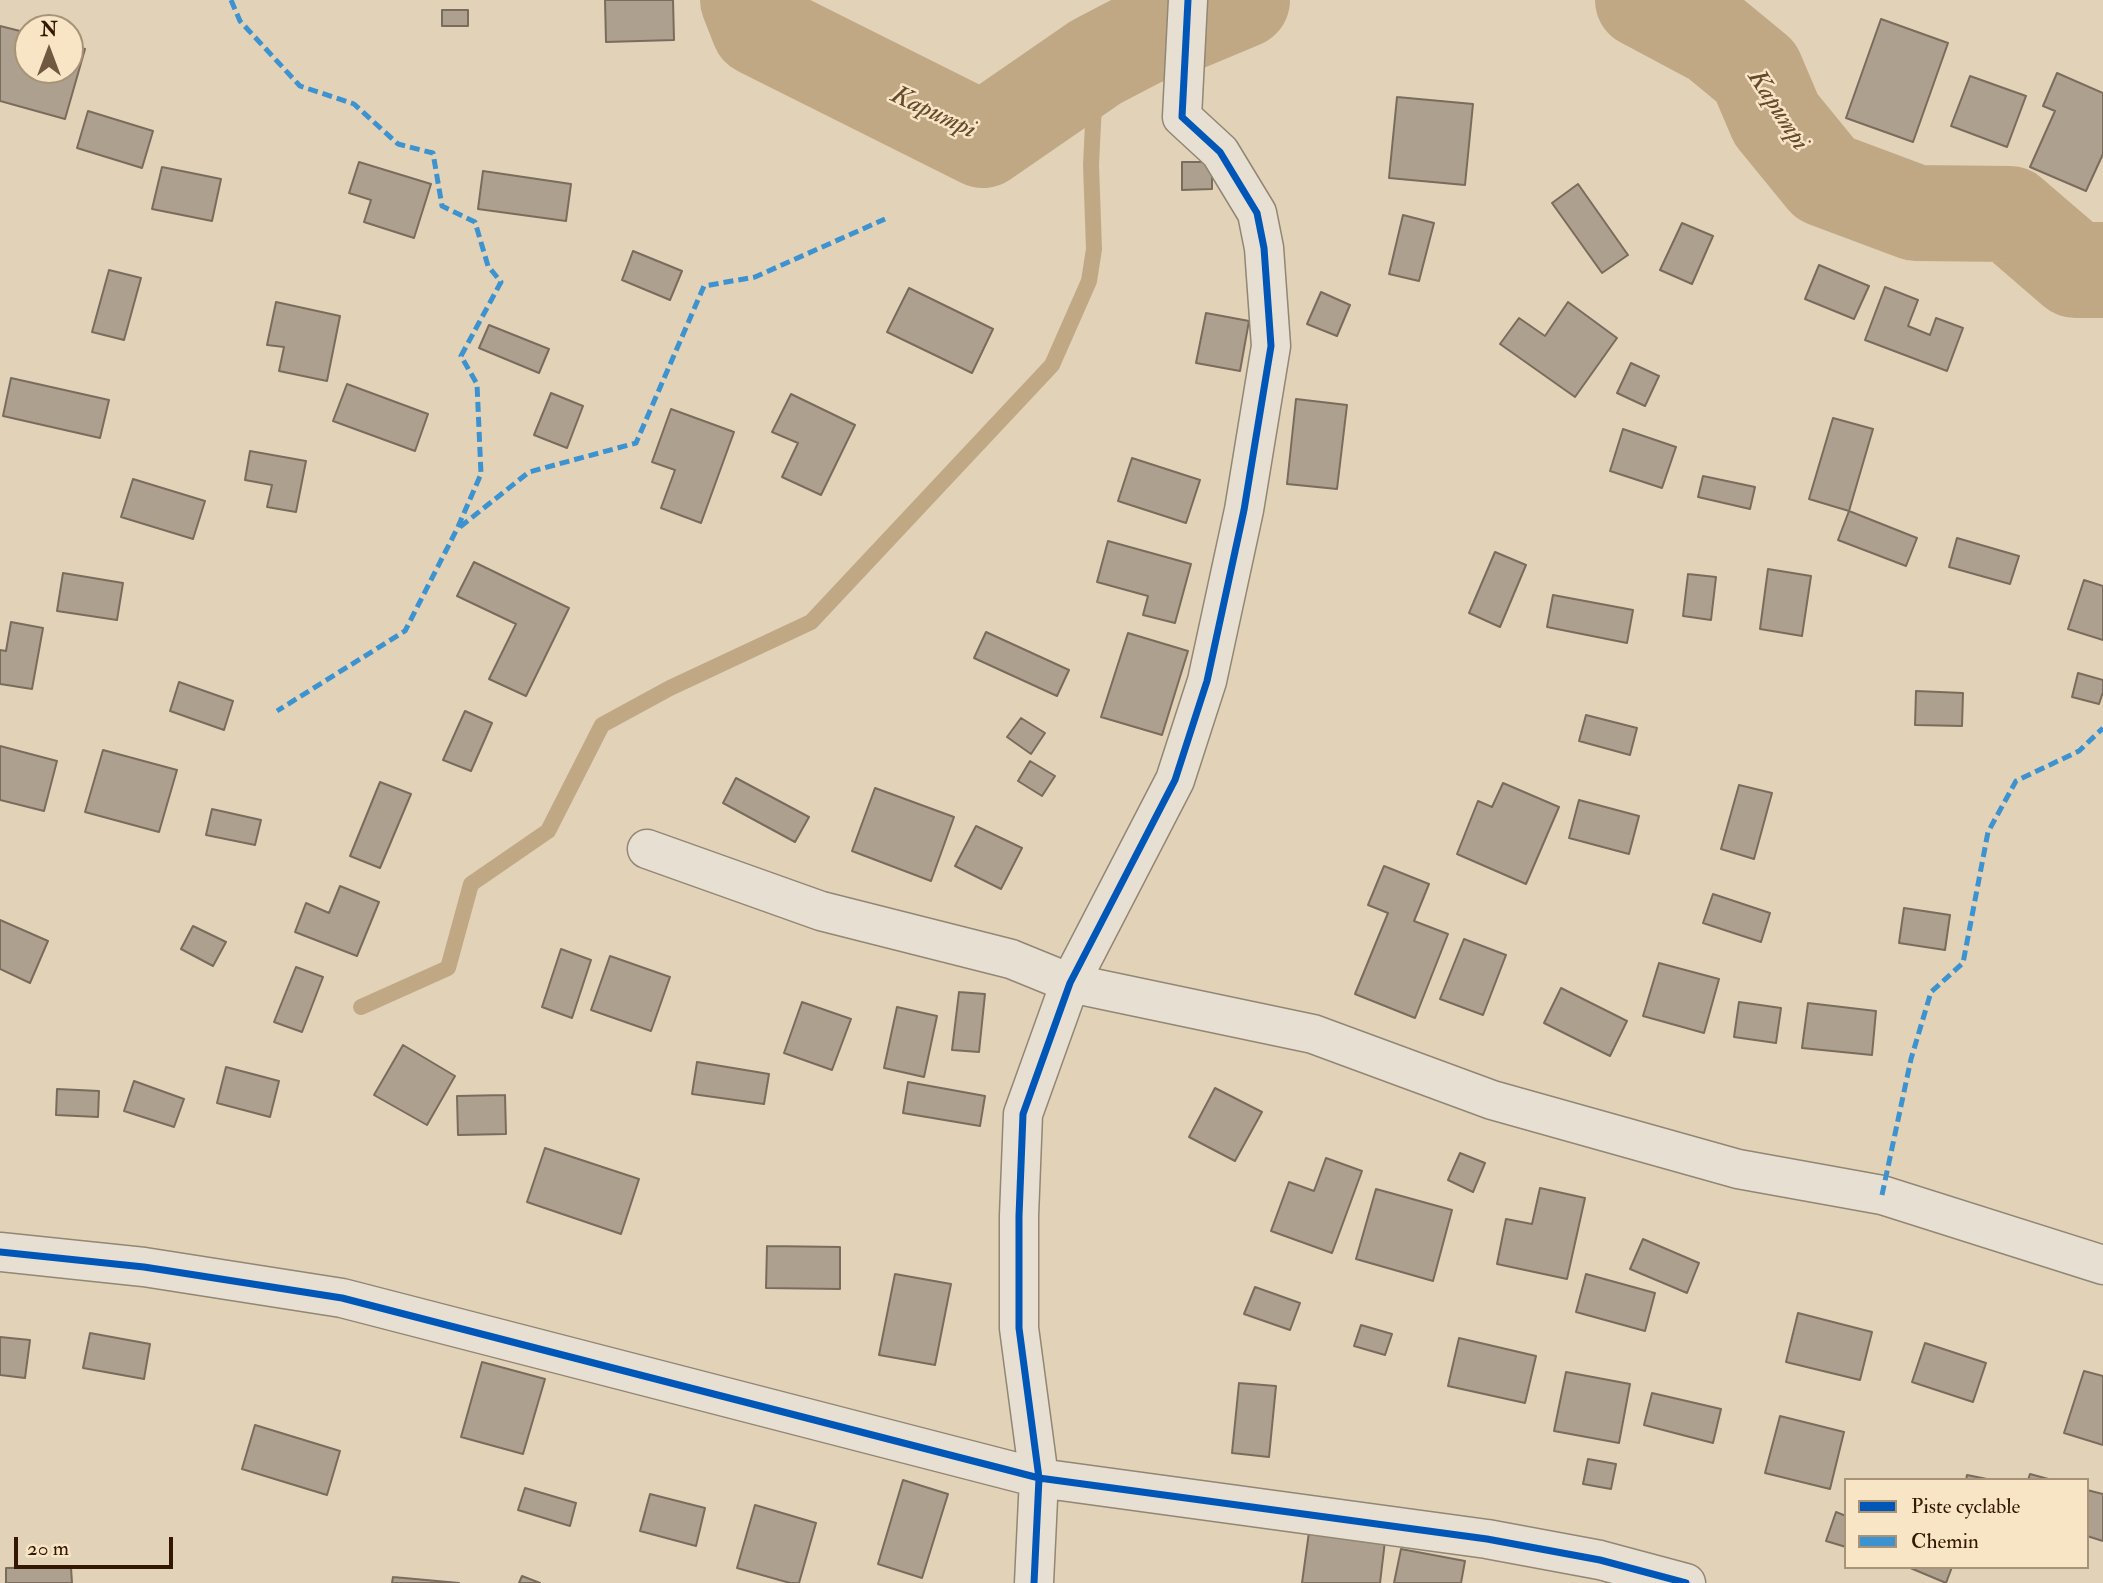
<!DOCTYPE html>
<html>
<head>
<meta charset="utf-8">
<style>
  body { margin:0 }
  #map { position:relative; width:2103px; height:1583px; overflow:hidden; background:#e2d2b8; font-family:"IM FELL Double Pica",serif }
  canvas { display:block }
  .legend { position:absolute; left:1844px; top:1478px; width:245px; height:91px; box-sizing:border-box; background:#f7e5c6; border:2px solid #a99377; margin:0; padding:9px 12px; list-style:none; font-size:21px; color:#341701 }
  .legend li { display:flex; align-items:center; gap:14px; height:35px }
  .legend b { width:35px; border:2px solid #a99377 }
  .north { position:absolute; left:14px; top:14px; width:70px; height:70px; box-sizing:border-box; background:#f7e5c6; border:2px solid #a99377; border-radius:50%; rotate:0deg; font-size:19px; font-weight:700; line-height:28px; text-align:center; color:#341701 }
  .north::after { content:''; display:block; margin:auto; width:24px; height:32px; background:#715841; clip-path:polygon(50% 0,100% 100%,50% 72%,0 100%) }
  .scale { position:absolute; left:14px; top:1537px; width:159px; height:32px; box-sizing:border-box; border:4px solid #341701; border-top:0; padding-left:9px; font-size:21px; line-height:24px; white-space:nowrap; color:#341701; -webkit-text-stroke:5px #f7e5c6; paint-order:stroke }
</style>
</head>
<body>
<div id="map">
<canvas width="2103" height="1583"></canvas>
<ul class="legend">
<li><b style="height:9px;background:#0057b8"></b>Piste cyclable</li>
<li><b style="height:9px;background:#3d93d0"></b>Chemin</li>
</ul>
<div class="north">N</div>
<div class="scale">20 m</div>
</div>
<script>
const g = document.querySelector('canvas').getContext('2d');
g.lineJoin = 'round';
const toPath = rows => new Path2D(rows.map(r => 'M' + r).join(''));
function stroke(path, color, width, dash) { g.strokeStyle = color; g.lineWidth = width; g.lineCap = dash ? 'butt' : 'round'; g.setLineDash(dash || []); g.stroke(path); }
function fillPath(path, color) { g.fillStyle = color; g.fill(path, 'evenodd'); }
function label(font, color, halo, rows, align = 'center') {
  g.font = font + ' "IM FELL Double Pica",serif'; g.lineWidth = 5; g.setLineDash([]); g.textBaseline = 'middle'; g.strokeStyle = halo; g.fillStyle = color; for (const [text, x, y, turn = 0] of rows) {
    g.save(); g.translate(x, y); g.rotate((+turn || 0) * Math.PI / 180); g.textAlign = isNaN(turn) ? turn : align; if (halo) g.strokeText(text, 0, 0); g.fillText(text, 0, 0); g.restore();
  }
}
stroke(toPath([
  [361,1007,448,968,471,884,548,831,602,725,670,688,811,622,1052,365,1089,281,1094,249,1091,165,1096,62]
]), '#c0a885', 16);
stroke(toPath([
  [748,0,759,28,983,140,1096,62,1142,38,1187,23,1242,0],
  [1643,0,1716,39,1756,72,1776,119,1825,179,1916,213,2010,214,2075,270,2103,270]
]), '#c0a885', 96);
const building = toPath([
  [605,0,673,0,674,40,606,42,605,0],
  [442,10,468,10,468,26,442,26,442,10],
  [1881,19,1948,43,1913,142,1846,118,1881,19],
  [0,26,28,33,28,70,70,70,70,45,85,49,65,119,0,101,0,26],
  [2057,73,2103,93,2103,154,2086,191,2030,167,2055,111,2043,106,2057,73],
  [1970,76,2026,96,2007,147,1951,126,1970,76],
  [1397,97,1473,104,1465,185,1389,178,1397,97],
  [88,111,153,131,142,168,77,148,88,111],
  [359,162,431,184,414,238,364,222,371,200,349,193,359,162],
  [1182,162,1212,162,1212,189,1182,190,1182,162],
  [162,167,221,179,212,221,152,209,162,167],
  [483,171,571,184,566,221,478,209,483,171],
  [1578,184,1628,255,1602,273,1552,203,1578,184],
  [1403,215,1434,223,1419,281,1389,274,1403,215],
  [1682,223,1713,236,1692,284,1660,270,1682,223],
  [633,251,682,271,670,300,622,280,633,251],
  [1819,265,1869,286,1854,319,1805,299,1819,265],
  [109,270,141,278,124,340,92,332,109,270],
  [1885,287,1918,300,1908,326,1930,335,1936,318,1963,328,1947,371,1865,340,1885,287],
  [909,288,993,329,972,373,887,332,909,288],
  [1321,292,1350,305,1337,336,1307,324,1321,292],
  [276,302,340,316,327,381,279,371,284,347,267,345,276,302],
  [1568,302,1617,338,1575,397,1500,344,1519,318,1545,336,1568,302],
  [1206,313,1249,321,1240,371,1196,363,1206,313],
  [489,325,549,349,539,373,479,348,489,325],
  [1631,363,1659,376,1645,406,1617,393,1631,363],
  [11,378,109,400,100,438,3,416,11,378],
  [347,384,428,414,415,451,333,421,347,384],
  [551,393,583,406,567,448,534,435,551,393],
  [791,394,855,425,821,495,782,477,798,443,772,432,791,394],
  [1296,399,1347,405,1337,489,1287,484,1296,399],
  [671,409,734,432,701,523,661,508,675,470,652,462,671,409],
  [1833,418,1873,429,1849,511,1809,499,1833,418],
  [1623,429,1676,447,1662,488,1610,471,1623,429],
  [250,451,306,461,296,512,267,507,272,485,245,480,250,451],
  [1132,458,1200,480,1186,523,1118,501,1132,458],
  [1703,476,1755,487,1750,509,1698,497,1703,476],
  [133,479,205,501,193,539,121,517,133,479],
  [1849,511,1917,538,1906,566,1838,540,1849,511],
  [1957,538,2019,556,2010,584,1949,567,1957,538],
  [1108,541,1191,564,1175,623,1143,615,1148,596,1097,582,1108,541],
  [1495,552,1526,565,1500,627,1469,613,1495,552],
  [474,562,569,608,526,696,489,679,516,624,457,596,474,562],
  [1768,569,1811,576,1802,636,1760,629,1768,569],
  [63,573,123,583,117,620,57,611,63,573],
  [1688,574,1716,577,1711,620,1683,616,1688,574],
  [2084,580,2103,586,2103,640,2068,629,2084,580],
  [1553,595,1633,610,1627,643,1547,627,1553,595],
  [11,622,43,628,32,689,0,684,0,650,6,651,11,622],
  [986,632,1069,670,1057,696,974,658,986,632],
  [1128,633,1188,651,1162,735,1101,717,1128,633],
  [2078,673,2103,680,2103,692,2099,704,2072,697,2078,673],
  [179,682,233,701,224,730,170,711,179,682],
  [1916,691,1963,693,1962,726,1915,725,1916,691],
  [465,711,492,723,471,771,443,760,465,711],
  [1586,715,1637,728,1630,755,1579,741,1586,715],
  [1021,718,1045,733,1031,754,1007,737,1021,718],
  [0,746,57,761,44,811,0,800,0,746],
  [103,750,177,770,159,832,85,812,103,750],
  [1030,761,1055,776,1042,796,1018,781,1030,761],
  [736,778,809,817,795,842,723,803,736,778],
  [380,782,411,794,380,868,350,856,380,782],
  [1503,783,1559,807,1526,884,1457,854,1478,801,1492,807,1503,783],
  [1739,785,1772,793,1754,859,1721,849,1739,785],
  [875,788,954,817,931,881,852,851,875,788],
  [1579,800,1639,816,1629,854,1569,838,1579,800],
  [212,809,261,820,255,845,206,835,212,809],
  [976,826,1022,848,1001,889,955,866,976,826],
  [1384,866,1429,884,1414,921,1448,934,1415,1018,1355,994,1388,913,1368,905,1384,866],
  [340,886,379,902,357,956,295,932,306,903,329,913,340,886],
  [1713,894,1770,913,1761,942,1703,923,1713,894],
  [1904,908,1950,915,1945,950,1899,943,1904,908],
  [0,920,48,941,30,983,0,969,0,920],
  [193,926,226,942,213,966,181,949,193,926],
  [1464,939,1506,955,1483,1015,1440,999,1464,939],
  [561,949,591,960,572,1018,542,1007,561,949],
  [610,956,670,977,651,1031,591,1010,610,956],
  [1659,963,1719,979,1704,1033,1643,1016,1659,963],
  [296,967,323,977,302,1032,274,1022,296,967],
  [1561,988,1627,1021,1610,1056,1544,1023,1561,988],
  [959,992,985,994,979,1052,952,1050,959,992],
  [802,1002,851,1019,832,1070,784,1053,802,1002],
  [1739,1002,1781,1008,1776,1043,1734,1037,1739,1002],
  [1808,1003,1876,1011,1872,1055,1802,1048,1808,1003],
  [897,1007,937,1016,924,1077,884,1068,897,1007],
  [403,1045,455,1076,427,1125,374,1095,403,1045],
  [697,1062,769,1074,764,1104,692,1094,697,1062],
  [226,1067,279,1081,270,1117,217,1103,226,1067],
  [134,1081,184,1099,174,1127,124,1111,134,1081],
  [908,1082,985,1096,980,1126,903,1113,908,1082],
  [1215,1088,1262,1112,1235,1161,1189,1137,1215,1088],
  [57,1089,99,1091,98,1117,56,1115,57,1089],
  [505,1095,506,1134,458,1135,457,1096,505,1095],
  [545,1148,639,1179,621,1234,527,1202,545,1148],
  [1460,1153,1485,1163,1473,1192,1448,1180,1460,1153],
  [1326,1158,1362,1171,1332,1253,1271,1231,1289,1182,1314,1191,1326,1158],
  [1540,1188,1585,1198,1567,1279,1497,1264,1506,1219,1532,1224,1540,1188],
  [1376,1189,1452,1210,1433,1281,1356,1259,1376,1189],
  [1643,1239,1699,1263,1687,1293,1630,1269,1643,1239],
  [767,1246,840,1247,840,1289,766,1288,767,1246],
  [895,1274,951,1284,935,1365,879,1355,895,1274],
  [1586,1274,1655,1293,1645,1331,1576,1312,1586,1274],
  [1255,1287,1300,1303,1290,1330,1244,1314,1255,1287],
  [1798,1313,1872,1332,1860,1380,1786,1362,1798,1313],
  [1361,1325,1392,1334,1385,1355,1354,1346,1361,1325],
  [90,1333,150,1344,144,1379,83,1368,90,1333],
  [0,1337,30,1340,25,1378,0,1375,0,1337],
  [1459,1338,1536,1356,1525,1403,1448,1386,1459,1338],
  [1925,1343,1986,1363,1973,1402,1912,1382,1925,1343],
  [482,1362,545,1379,523,1454,461,1437,482,1362],
  [2084,1371,2103,1376,2103,1445,2064,1433,2084,1371],
  [1566,1372,1630,1384,1619,1443,1554,1431,1566,1372],
  [1239,1383,1276,1386,1269,1457,1232,1453,1239,1383],
  [1652,1393,1721,1409,1713,1443,1644,1425,1652,1393],
  [1780,1416,1844,1432,1830,1489,1765,1473,1780,1416],
  [255,1425,340,1451,327,1495,242,1469,255,1425],
  [1588,1459,1616,1464,1611,1489,1583,1484,1588,1459],
  [2030,1474,2052,1480,2028,1480,2030,1474],
  [1967,1475,1992,1480,1966,1480,1967,1475],
  [903,1480,948,1494,922,1578,878,1564,903,1480],
  [525,1488,576,1503,570,1526,518,1510,525,1488],
  [2087,1490,2103,1494,2103,1541,2087,1536,2087,1490],
  [650,1494,705,1508,696,1546,640,1531,650,1494],
  [755,1505,816,1523,799,1583,790,1583,737,1568,755,1505],
  [1836,1512,1846,1516,1846,1547,1826,1541,1836,1512],
  [1309,1532,1385,1541,1380,1583,1302,1583,1309,1532],
  [1401,1549,1465,1561,1461,1583,1394,1583,1401,1549],
  [71,1567,72,1583,6,1583,6,1568,71,1567],
  [1908,1567,1952,1567,1946,1583,1908,1567],
  [522,1576,540,1583,519,1583,522,1576],
  [393,1577,459,1583,392,1583,393,1577]
]);
fillPath(building, '#ada08e');
stroke(building, '#796c5d', 2);
const minor = toPath([
  [647,849,821,911,1011,959,1070,983,1313,1034,1492,1100,1738,1169,1882,1195,2103,1265],
  [0,1252,144,1267,342,1298,1039,1478,1487,1539,1600,1560,1686,1583],
  [1034,1583,1039,1478,1019,1328,1019,1216,1023,1114,1070,983,1175,780,1207,681,1244,510,1271,346,1264,248,1257,213,1220,152,1182,117,1188,0]
]);
stroke(minor, '#928674', 41);
stroke(minor, '#e6dfd2', 38);
stroke(toPath([
  [231,0,240,21,300,86,354,104,398,144,433,153,442,206,475,222,488,266,501,282,461,356,477,384,481,474,457,529,405,631,277,711],
  [460,527,529,472,636,443,704,286,755,277,885,219],
  [1882,1195,1911,1059,1931,992,1963,963,1988,832,2016,781,2079,751,2103,728]
]), '#3d93d0', 5, [10, 5]);
stroke(toPath([
  [0,1252,144,1267,342,1298,1039,1478,1487,1539,1600,1560,1686,1583],
  [1034,1583,1039,1478,1019,1328,1019,1216,1023,1114,1070,983,1175,780,1207,681,1244,510,1271,346,1264,248,1257,213,1220,152,1182,117,1188,0]
]), '#0057b8', 7);
label('italic 26px', '#664a2d', '#f7e5c6', [
  ["Kapumpi",1777,111,57],
  ["Kapumpi",933,114,25]
]);
</script>
</body>
</html>
